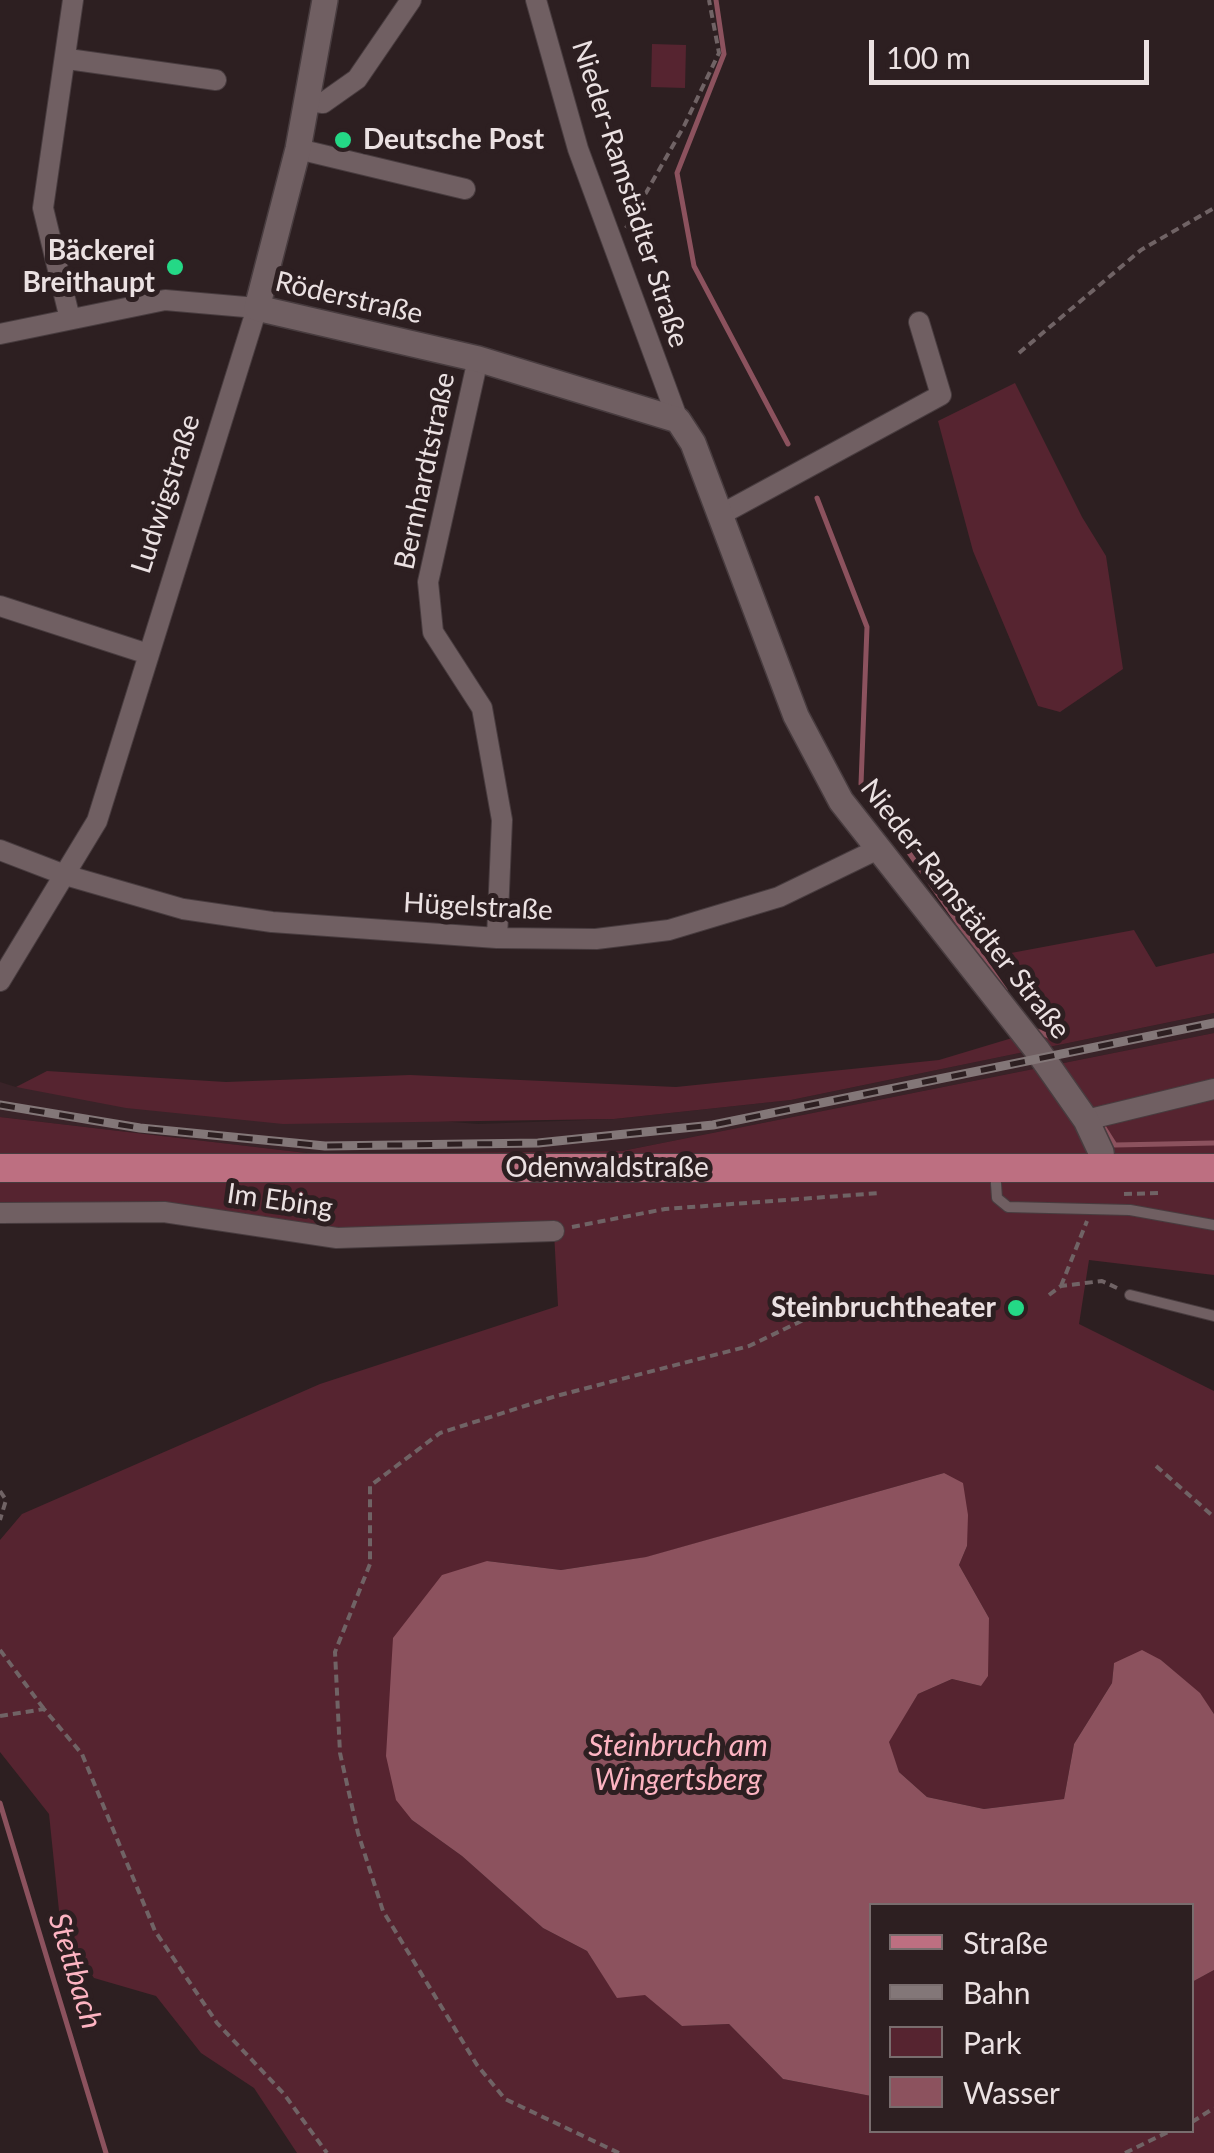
<!DOCTYPE html>
<html>
<head>
<meta charset="utf-8">
<style>
  body { margin:0 }
  #map { position:relative; width:1214px; height:2153px; overflow:hidden; background:#2d1f21; font-family:Lato,sans-serif }
  canvas { display:block }
  .legend { position:absolute; left:869px; top:1903px; width:325px; height:230px; box-sizing:border-box; background:#2d1f21; border:2px solid #796d6e; margin:0; padding:12px 18px; list-style:none; font-size:30px; color:#ebe1e2 }
  .legend li { display:flex; align-items:center; gap:20px; height:50px }
  .legend b { width:50px; border:2px solid #796d6e }
  .scale { position:absolute; left:869px; top:40px; width:280px; height:45px; box-sizing:border-box; border:5px solid #ebe1e2; border-top:0; padding-left:12px; font-size:30px; line-height:35px; white-space:nowrap; color:#ebe1e2; -webkit-text-stroke:8px #2d1f21; paint-order:stroke }
</style>
</head>
<body>
<div id="map">
<canvas width="1214" height="2153"></canvas>
<ul class="legend">
<li><b style="height:12px;background:#bd6f81"></b>Straße</li>
<li><b style="height:12px;background:#837778"></b>Bahn</li>
<li><b style="height:28px;background:#562430"></b>Park</li>
<li><b style="height:28px;background:#8c525e"></b>Wasser</li>
</ul>
<div class="scale">100 m</div>
</div>
<script>
const g = document.querySelector('canvas').getContext('2d');
g.lineJoin = 'round';
function fillPath(path, color) { g.fillStyle = color; g.fill(path, 'evenodd'); }
const toPath = rows => new Path2D(rows.map(r => 'M' + r).join(''));
function stroke(path, color, width, dash) { g.strokeStyle = color; g.lineWidth = width; g.lineCap = dash ? 'butt' : 'round'; g.setLineDash(dash || []); g.stroke(path); }
function label(font, color, halo, rows, align = 'center') {
  g.font = font + ' Lato,sans-serif'; g.lineWidth = 10; g.setLineDash([]); g.textBaseline = 'middle'; g.strokeStyle = halo; g.fillStyle = color; for (const [text, x, y, turn = 0] of rows) {
    g.save(); g.translate(x, y); g.rotate((+turn || 0) * Math.PI / 180); g.textAlign = isNaN(turn) ? turn : align; if (halo) g.strokeText(text, 0, 0); g.fillText(text, 0, 0); g.restore();
  }
}
fillPath(toPath([
  [1214,1013,1214,1033,622,1151,315,1154,0,1117,0,1082,16,1087,478,1124,614,1119,791,1100]
]), '#392328');
fillPath(toPath([
  [652,44,686,45,685,88,651,87],
  [1015,383,1082,517,1106,556,1123,669,1060,712,1038,706,973,551,938,421],
  [1134,930,1156,967,1214,953,1214,1013,791,1100,614,1119,283,1124,126,1108,16,1087,47,1071,226,1082,410,1075,676,1087,939,1060,1062,1023,1011,953],
  [1214,1033,1214,1275,1089,1260,1079,1324,1214,1391,1214,1714,1199,1693,1161,1660,1114,1663,1112,1683,1074,1744,1064,1799,984,1809,927,1797,899,1772,888,1742,918,1694,952,1679,981,1686,989,1618,959,1565,967,1546,944,1473,647,1557,561,1570,487,1561,412,1820,462,1856,543,1928,587,1951,617,1997,645,1994,682,2026,729,2024,783,2079,871,2096,872,2130,1192,2130,1192,1982,1214,1970,1214,2153,297,2153,254,2088,201,2053,156,1996,94,1978,61,1930,49,1814,0,1752,0,1540,22,1514,320,1384,558,1306,554,1232,337,1238,164,1212,0,1213,0,1117,315,1154,622,1151]
]), '#562430');
fillPath(toPath([
  [944,1473,963,1483,968,1515,967,1546,959,1565,989,1618,988,1676,981,1686,952,1679,918,1694,889,1742,899,1772,927,1797,984,1809,1064,1799,1074,1744,1112,1683,1114,1663,1142,1650,1161,1660,1200,1693,1214,1714,1214,1970,1192,1982,1192,1906,872,1906,871,2096,783,2079,729,2024,682,2026,645,1995,617,1998,587,1951,543,1928,462,1856,412,1820,396,1800,386,1756,393,1638,442,1575,487,1561,561,1570,646,1557]
]), '#8c525e');
stroke(toPath([
  [716,0,724,54,677,173,694,266,788,444],
  [817,498,867,627,861,784,1005,990],
  [1035,1030,1053,1038],
  [1103,1126,1115,1145,1214,1143],
  [0,1803,106,2153]
]), '#8c525e', 5);
const service = toPath([
  [995,1170,997,1198,1008,1207,1130,1210,1214,1225],
  [1130,1295,1214,1316]
]);
const minor = toPath([
  [536,0,578,149,678,420],
  [68,59,216,80],
  [308,101,323,103,357,79,411,0],
  [298,149,465,189],
  [70,319,43,208,73,0],
  [0,334,165,300,257,308,97,821,0,981],
  [478,359,428,582,433,632,482,708,502,820,497,938],
  [720,515,941,395,919,322],
  [0,606,148,654],
  [0,850,65,875,183,909,272,922,497,938,596,939,669,930,779,897,878,849],
  [1086,1120,1214,1089],
  [0,1213,164,1212,337,1238,554,1231]
]);
const tertiary = toPath([
  [325,0,298,149,257,308,478,359,678,420,693,443,796,716,841,801,1037,1050,1086,1120,1101,1152,1103,1168]
]);
const primary = toPath([
  [0,1168,1214,1168]
]);
stroke(service, '#483c3f', 12);
stroke(minor, '#483c3f', 22);
stroke(tertiary, '#483c3f', 28);
stroke(primary, '#483c3f', 30);
stroke(toPath([
  [626,228,684,126,719,53,709,0],
  [1019,353,1141,250,1214,208],
  [1124,1194,1159,1193],
  [572,1227,665,1209,880,1193],
  [1061,1286,1087,1221],
  [1049,1295,1061,1286,1102,1281,1117,1288],
  [1156,1466,1214,1517],
  [0,1491,6,1500,0,1520],
  [0,1650,44,1709],
  [0,1716,44,1709,82,1754,155,1931,217,2023,284,2094,327,2153],
  [1192,2122,1214,2108],
  [619,2153,505,2099,477,2065,383,1911,358,1833,340,1753,335,1652,370,1564,370,1486,440,1433,556,1396,749,1346,839,1303],
  [1125,2153,1172,2130]
]), '#706365', 4, [8, 5]);
stroke(service, '#705f62', 10);
stroke(minor, '#705f62', 20);
stroke(tertiary, '#705f62', 25);
stroke(primary, '#bd6f81', 28);
const rail = toPath([
  [0,1105,140,1128,325,1146,538,1143,713,1125,1214,1023]
]);
stroke(rail, '#837778', 9);
stroke(rail, '#2d1f21', 5, [15]);
for (const [x, y, r, color] of [
  [343,140,10,"#24d886"],
  [175,267,10,"#24d886"],
  [1016,1308,10,"#24d886"]
]) { const dot = new Path2D(); dot.arc(x, y, r, 0, 2 * Math.PI); g.fillStyle = color; g.fill(dot); stroke(dot, '#2d1f21', 4); }
label('bold 28px', '#ebe1e2', '#2d1f21', [
  ["Deutsche Post",363,140,"left"],
  ["Bäckerei",155,251],
  ["Breithaupt",155,283],
  ["Steinbruchtheater",996,1308]
], 'right');
label('28px', '#ebe1e2', '#2d1f21', [
  ["Nieder-Ramstädter Straße",630,194,72],
  ["Röderstraße",349,298,13],
  ["Bernhardtstraße",425,471,-78],
  ["Ludwigstraße",166,494,-72],
  ["Hügelstraße",478,907,3],
  ["Nieder-Ramstädter Straße",965,909,52],
  ["Odenwaldstraße",607,1168],
  ["Im Ebing",280,1201,8]
]);
label('italic 30px', '#fdb4c2', '#2d1f21', [
  ["Steinbruch am",678,1746],
  ["Wingertsberg",678,1780],
  ["Stettbach",75,1971,73]
]);
</script>
</body>
</html>
